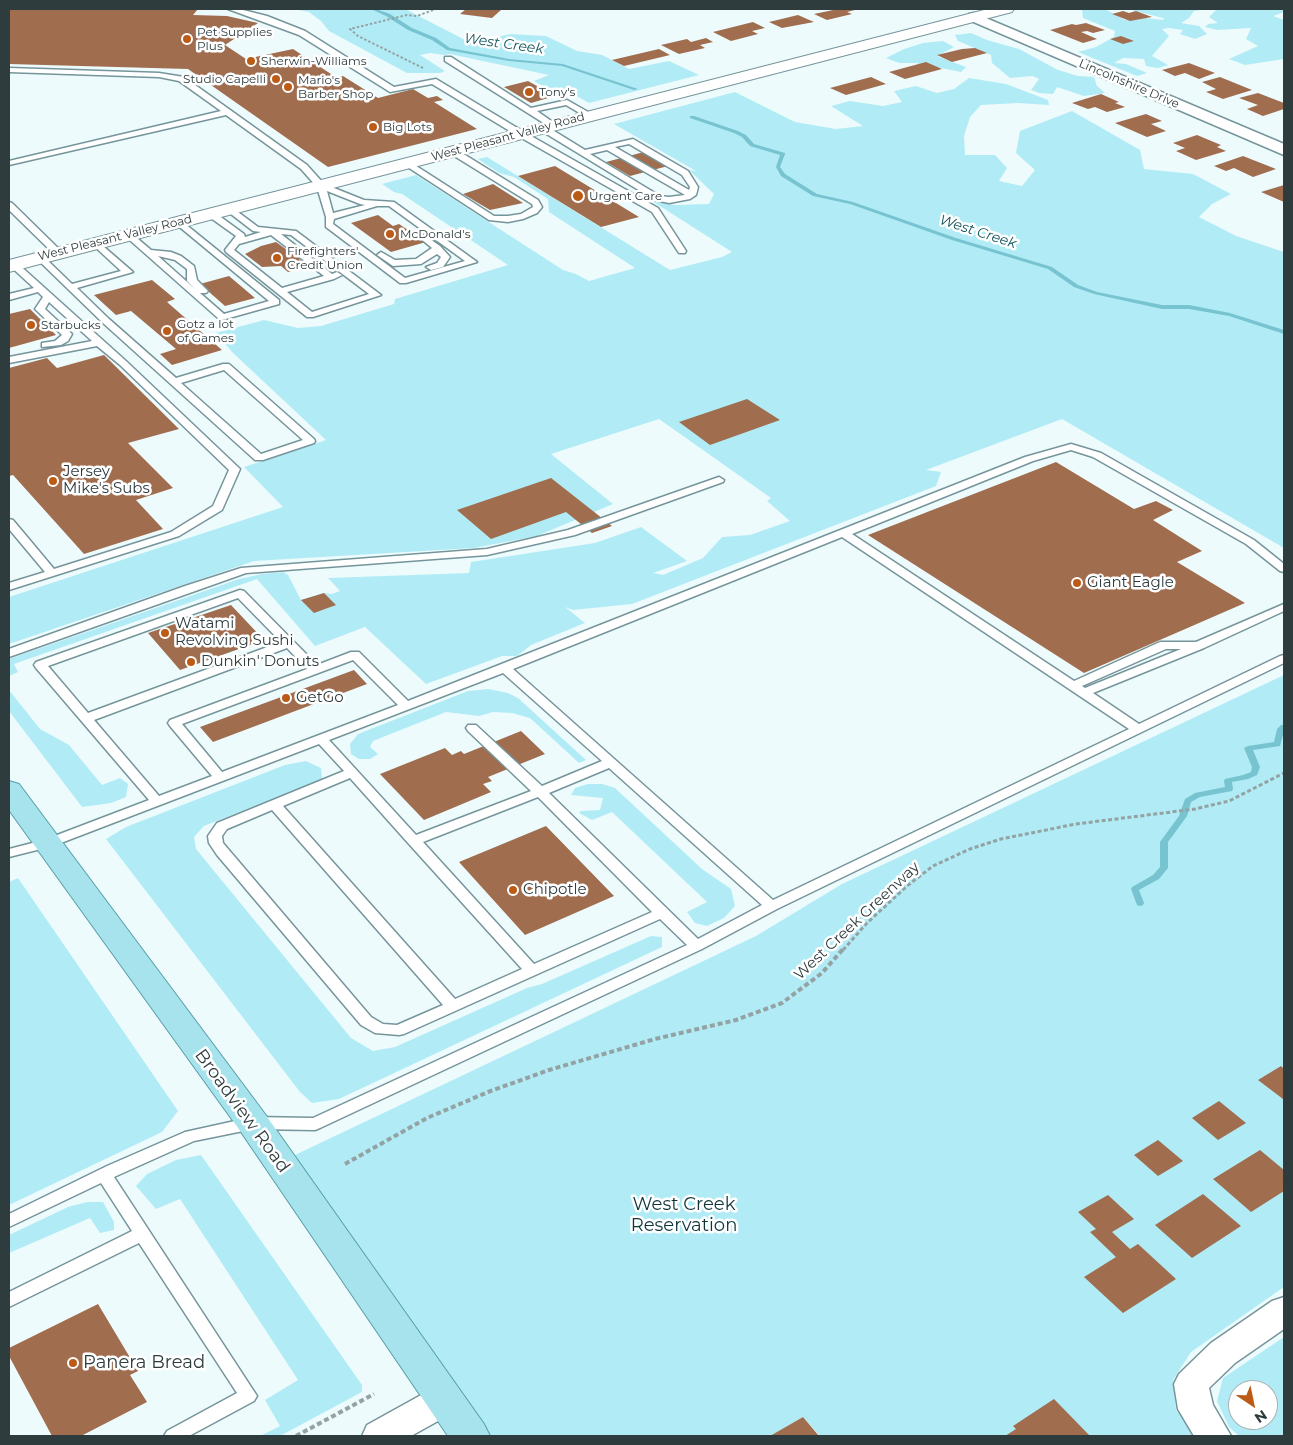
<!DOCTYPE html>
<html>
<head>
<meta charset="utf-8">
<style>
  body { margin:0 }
  #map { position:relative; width:1293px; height:1445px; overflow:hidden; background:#edfbfd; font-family:Montserrat,sans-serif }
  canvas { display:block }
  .frame { position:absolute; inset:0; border:10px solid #2e3c3e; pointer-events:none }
  .north { position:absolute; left:1228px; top:1380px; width:50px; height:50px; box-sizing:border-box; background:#fff; border:1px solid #abb1b2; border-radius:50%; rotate:146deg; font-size:14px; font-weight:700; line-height:20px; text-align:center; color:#2e3c3e }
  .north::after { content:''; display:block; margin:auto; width:18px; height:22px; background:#bb5b15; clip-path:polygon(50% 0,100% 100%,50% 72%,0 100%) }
</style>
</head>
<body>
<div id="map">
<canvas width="1293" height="1445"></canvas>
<div class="frame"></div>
<div class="north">N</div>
</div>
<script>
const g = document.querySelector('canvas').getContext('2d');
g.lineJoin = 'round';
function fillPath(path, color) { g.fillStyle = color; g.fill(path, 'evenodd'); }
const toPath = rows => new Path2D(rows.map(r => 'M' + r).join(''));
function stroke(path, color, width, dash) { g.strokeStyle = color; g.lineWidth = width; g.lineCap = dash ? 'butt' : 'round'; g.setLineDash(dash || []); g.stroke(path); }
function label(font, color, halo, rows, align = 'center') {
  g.font = font + ' Montserrat,sans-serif'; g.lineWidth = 5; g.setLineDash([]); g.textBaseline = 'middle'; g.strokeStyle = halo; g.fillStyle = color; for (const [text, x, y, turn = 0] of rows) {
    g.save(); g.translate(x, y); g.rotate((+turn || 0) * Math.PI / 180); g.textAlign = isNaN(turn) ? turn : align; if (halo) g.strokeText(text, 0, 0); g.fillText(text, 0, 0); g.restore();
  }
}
fillPath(toPath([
  [293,9,405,9,471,43,510,34,546,36,577,51,602,55,629,69,669,61,699,75,589,103,568,91,558,94,534,81,549,75,450,54,444,55,430,53,420,55,445,71,440,73,407,73,329,31,321,21,309,12],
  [1082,9,1105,9,1125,20,1145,18,1164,20,1163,18,1128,9,1207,9,1194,11,1189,18,1181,23,1199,26,1207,34,1195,39,1180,34,1183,30,1169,28,1162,29,1169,36,1152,56,1168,65,1158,68,1146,66,1144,59,1123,58,1114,63,1126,64,1147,73,1137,76,1078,52,1096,47,1114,37,1115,31,1083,18],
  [1217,9,1284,9,1284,12,1273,16,1284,20,1284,59,1245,65,1229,59,1258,46,1246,39,1251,28,1217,30,1205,27,1208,24,1218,23,1209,17],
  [971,33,987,40,1019,49,1058,70,1078,76,1094,77,1097,86,1105,93,1084,96,1057,87,1053,94,1039,93,1031,90,1039,79,1033,76,1010,78,992,63,991,55,958,41,955,35],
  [943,41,954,47,937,56,966,67,961,72,916,63,899,63,886,58,904,49,923,43],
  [969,78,1006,84,1048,100,1049,105,1018,103,981,105,970,117,964,136,965,155,995,155,1007,168,999,181,1022,186,1035,170,1016,153,1020,131,1072,111,1140,150,1144,169,1193,174,1231,194,1212,204,1199,217,1236,236,1284,252,1284,548,1062,419,926,470,941,472,936,486,632,604,573,610,565,607,585,623,531,645,517,656,502,656,426,684,365,627,315,646,257,579,14,664,18,672,9,676,9,659,239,579,262,574,283,572,288,575,301,600,324,593,332,594,340,591,328,578,469,573,471,562,595,543,641,527,687,561,653,573,663,575,703,558,722,537,750,535,790,521,767,501,771,498,659,419,551,454,613,504,537,536,474,548,254,561,9,644,9,597,283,507,244,467,326,440,232,352,216,333,264,320,298,328,321,326,394,304,395,299,508,265,402,194,394,192,382,184,416,175,563,270,576,274,589,281,635,268,549,212,548,199,514,177,499,173,478,159,487,157,670,270,722,257,732,252,652,201,675,205,709,204,714,194,689,170,696,171,614,124,735,92,795,122,836,129,863,126,831,106,850,101,883,106,902,102,894,91,916,86,937,93,954,89],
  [1284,675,1284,1287,1191,1352,1173,1380,1176,1410,1202,1436,820,1436,803,1417,771,1436,469,1436,276,1164,756,936,842,884],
  [488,689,508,693,518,698,586,760,579,763,530,718,512,713,493,712,479,716,446,712,373,741,370,747,378,754,370,759,359,759,351,754,350,744,358,734,468,691],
  [9,690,40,729,69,745,102,785,120,778,128,784,126,797,111,803,82,807,9,711],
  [306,761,321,768,322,779,204,826,194,837,196,849,351,1038,373,1051,395,1047,527,988,542,984,651,936,662,937,662,947,339,1099,312,1103,300,1092,106,839,126,827,285,765],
  [588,784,602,784,615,788,702,869,731,889,735,906,724,918,707,926,695,923,687,912,707,902,612,812,592,820,579,813,581,811,600,810,603,798,571,795,575,788],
  [18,878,178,1111,162,1132,9,1205,9,882],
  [201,1155,362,1385,362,1392,280,1436,260,1436,280,1426,265,1400,298,1380,180,1199,156,1209,136,1186,147,1174,176,1160],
  [87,1202,103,1202,114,1222,114,1230,100,1233,90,1218,9,1253,9,1235,68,1207],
  [1284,1337,1284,1436,1239,1436,1229,1427,1217,1401,1223,1378],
  [1238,1390,1268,1390,1268,1420,1238,1420]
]), '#b1ecf6');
fillPath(toPath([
  [371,9,376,9,390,14,412,28,436,38,450,48,509,59,563,64,638,89,634,90,562,66,509,61,447,50,432,40,408,30,386,16,371,9],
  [690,116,694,116,738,131,746,135,754,144,785,153,785,154,780,167,785,174,817,194,853,202,956,238,1052,267,1078,285,1097,292,1162,305,1189,305,1230,313,1284,330,1284,334,1229,316,1189,309,1162,309,1094,294,1074,287,1048,269,952,240,850,204,813,196,781,176,776,167,780,155,750,146,742,137,734,133,690,118,690,116],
  [1281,725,1284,725,1284,731,1280,746,1253,750,1260,767,1257,775,1248,779,1232,782,1233,789,1232,791,1200,797,1191,802,1187,816,1168,842,1168,868,1159,879,1139,890,1144,903,1143,905,1140,906,1137,905,1131,889,1132,887,1153,875,1160,867,1160,842,1179,816,1185,799,1195,793,1225,787,1224,781,1225,779,1243,775,1251,772,1252,767,1244,748,1248,746,1274,742,1277,729,1281,725]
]), '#77c4d0');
fillPath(toPath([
  [10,9,198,9,193,15,227,16,258,23,225,45,246,59,293,49,337,78,343,76,378,98,413,89,428,98,437,96,443,100,434,102,477,129,328,167,188,69,9,64],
  [466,9,487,9,501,10,492,18,460,14],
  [838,9,855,10,847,12,852,14,827,20,814,14],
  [1123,11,1129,13,1136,11,1152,17,1130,21,1112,14],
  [798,15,814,22,782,28,769,22],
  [753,22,765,28,752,31,758,34,731,41,713,32],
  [1086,23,1105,30,1093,33,1087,31,1081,32,1097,39,1083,43,1050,30,1072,24,1076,25],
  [1121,36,1134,41,1123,44,1110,39],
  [706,38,713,42,700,45,705,48,679,54,661,45,687,39,691,42],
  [975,48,987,53,952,62,937,55,962,49],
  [659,49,670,55,624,66,612,60],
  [926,62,942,69,905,79,889,72],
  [1189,63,1215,73,1199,79,1185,73,1175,76,1162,70],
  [871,77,886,84,846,95,830,88],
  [1220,77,1252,90,1223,99,1206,92,1216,89,1202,82],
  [528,81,555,96,531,103,504,87],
  [1258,93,1284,103,1284,109,1263,116,1247,109,1258,105,1239,98],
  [1101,94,1119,102,1115,103,1125,107,1107,112,1095,107,1088,109,1072,103],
  [1146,114,1162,121,1151,124,1166,131,1147,137,1115,123],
  [1197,135,1221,145,1217,147,1226,151,1196,160,1176,151,1185,148,1173,143],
  [644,152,668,166,630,176,606,162],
  [1243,156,1276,169,1253,177,1234,168,1226,171,1214,166],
  [555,166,639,217,601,227,518,176],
  [493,184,523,203,490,210,463,194],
  [1284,185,1284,202,1261,192],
  [378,215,393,226,399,224,426,242,391,252,351,223],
  [276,242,287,250,299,246,311,256,299,259,307,266,288,272,281,266,262,267,245,254,261,246],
  [229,276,255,298,225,306,200,284],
  [152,280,175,299,167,302,222,350,172,365,160,354,176,349,131,311,116,315,94,295],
  [30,309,56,335,9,348,9,314],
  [104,355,179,429,128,443,173,488,136,500,163,529,84,554,13,475,9,476,9,368,47,358,57,368],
  [747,399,780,420,710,445,679,422],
  [1056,462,1134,509,1156,501,1173,510,1153,520,1202,551,1177,562,1245,603,1084,673,868,535],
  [551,478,612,526,592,533,566,512,491,539,457,510],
  [324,593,336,605,314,613,301,600],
  [231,605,264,640,180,670,148,633],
  [354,670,367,684,213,742,200,727],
  [521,731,545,754,488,777,492,781,483,784,491,792,424,820,380,774,445,748,452,755,461,751,464,754],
  [546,826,614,896,525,935,459,862],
  [1281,1066,1284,1069,1283,1099,1258,1080],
  [1219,1101,1246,1123,1218,1140,1192,1118],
  [1158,1140,1183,1161,1158,1176,1134,1155],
  [1260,1150,1284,1170,1284,1191,1251,1212,1213,1179],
  [1203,1194,1241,1226,1192,1258,1155,1225],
  [1108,1195,1134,1219,1112,1232,1130,1249,1138,1244,1176,1279,1123,1313,1084,1277,1116,1257,1090,1232,1096,1229,1078,1212],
  [98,1304,138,1371,130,1375,147,1402,81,1436,52,1436,9,1356,9,1348],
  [1054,1399,1090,1436,1005,1436,1016,1429,1013,1426],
  [803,1417,819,1436,770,1436]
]), '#a06d4f');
const lane = toPath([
  [228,9,239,9,267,16,305,31,394,87,436,79,524,132,658,208,686,251,685,253,679,253,652,212,518,136,432,84,390,92,299,35,228,9],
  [445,57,451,57,531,108,567,100,595,116,588,118,566,105,537,111,557,125,550,127,445,61,445,57],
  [9,68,159,73,184,77,307,165,324,184,364,200,394,202,477,262,406,283,400,283,326,227,326,217,317,187,301,169,226,115,9,165,9,161,221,111,179,81,159,77,9,72,9,68],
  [327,191,360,204,365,205,333,213,327,191],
  [377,206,389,206,465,261,405,278,333,224,334,219,377,206],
  [540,126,546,126,585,150,633,139,688,171,698,187,696,195,690,199,669,203,655,200,540,130,540,126],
  [629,144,682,175,690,187,689,190,615,147,629,144],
  [607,150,685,195,669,197,660,196,590,154,607,150],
  [451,150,457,150,538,200,542,207,537,213,523,219,508,222,489,220,403,164,410,162,494,216,508,216,521,214,533,207,532,204,451,154,451,150],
  [9,202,12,203,61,251,61,255,55,255,9,210,9,202],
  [230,206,258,227,296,231,381,295,313,317,307,317,226,252,225,250,236,236,208,216,208,212,214,212,244,234,245,237,261,232,253,231,227,211,227,207,230,206],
  [281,234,291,235,369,294,312,312,287,292,334,279,342,275,337,272,332,274,281,234],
  [271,235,324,276,282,288,234,250,239,244,271,235],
  [179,219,279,300,279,304,222,320,219,319,124,235,125,233,131,233,151,250,171,252,181,256,194,266,197,280,208,291,206,293,200,293,224,314,269,301,176,224,176,220,179,219],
  [158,256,175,260,187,269,187,281,195,289,158,256],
  [424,235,440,246,450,257,443,267,431,270,426,267,437,263,441,257,437,254,421,264,393,266,377,255,381,252,395,260,416,259,432,248,420,238,424,235],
  [96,240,133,272,77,288,109,319,176,378,223,364,229,364,314,439,315,441,314,443,263,460,255,460,103,323,36,258,37,256,43,256,72,284,121,271,93,245,92,243,96,240],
  [224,370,303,440,261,454,181,383,224,370],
  [13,261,16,262,126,361,240,469,222,510,179,536,9,590,9,583,45,572,9,529,9,519,13,520,54,569,171,532,213,506,229,470,120,365,97,346,9,363,9,357,92,341,49,302,45,309,72,334,68,341,61,345,42,347,42,343,55,341,62,335,35,309,43,297,38,292,9,300,9,294,34,288,10,266,10,262,13,261],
  [1071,444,1101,453,1254,540,1284,564,1284,572,1280,571,1246,544,1093,457,1071,450,1033,461,852,534,1074,681,1160,642,1196,642,1284,604,1284,611,1204,648,1093,693,1139,724,1280,656,1284,655,1284,663,777,909,702,949,320,1128,315,1130,253,1129,194,1141,114,1177,257,1396,254,1401,189,1436,164,1436,167,1431,237,1393,139,1243,9,1307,9,1292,132,1231,101,1183,9,1227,9,1214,107,1166,185,1132,253,1117,313,1118,687,945,660,919,404,1034,399,1035,375,1033,361,1025,217,855,209,843,208,836,217,823,344,771,319,744,53,846,9,857,9,849,44,840,149,800,36,668,34,665,36,662,240,590,244,591,317,665,351,652,359,652,408,701,1025,457,1071,444],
  [842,537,1129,729,773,900,513,669,842,537],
  [238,598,281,642,88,713,48,666,238,598],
  [287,648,307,669,170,720,168,723,170,726,212,776,159,796,94,720,287,648],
  [1166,649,1181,649,1085,688,1082,686,1166,649],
  [353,660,398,705,222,772,182,724,353,660],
  [503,673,602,761,542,786,476,725,468,725,466,728,468,731,531,791,416,835,329,740,503,673],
  [609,768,762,905,698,939,549,793,609,768],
  [350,778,409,844,522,969,455,999,283,806,350,778],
  [538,797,652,912,534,964,423,842,538,797],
  [272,810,443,1005,397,1025,383,1024,371,1017,223,843,222,836,227,829,272,810],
  [719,477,724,480,723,482,575,535,487,555,246,573,9,657,9,649,185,586,241,568,487,549,568,530,719,477]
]);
const street = toPath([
  [974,13,1284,144,1284,155,969,20,967,17,969,14,974,13],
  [1284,1297,1284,1329,1235,1363,1209,1388,1213,1405,1231,1436,1194,1436,1178,1409,1174,1384,1179,1374,1211,1343,1272,1301,1284,1297],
  [444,1385,456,1389,462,1400,456,1411,411,1436,362,1436,367,1425,432,1389,444,1385]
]);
const secondary = toPath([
  [988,9,1014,9,1012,12,9,272,9,260,988,9]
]);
const primary = toPath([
  [9,781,19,784,265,1114,484,1424,490,1436,448,1436,241,1132,9,810,9,781]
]);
stroke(lane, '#75959b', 3);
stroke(street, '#75959b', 3);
stroke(secondary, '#75959b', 2);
stroke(primary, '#579da8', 2);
stroke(toPath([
  [423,68,358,36,350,29,407,15,417,16,436,9]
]), '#94a2a4', 2, [2.5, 2]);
stroke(toPath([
  [843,950,867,923,907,886,933,866,970,849,1001,839,1076,824,1195,809,1229,801,1284,773]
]), '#94a2a4', 3, [4, 2.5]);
stroke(toPath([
  [345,1164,427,1118,488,1092,549,1070,655,1039,736,1020,782,1003,822,973,844,948],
  [296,1436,374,1394]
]), '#94a2a4', 4, [5, 3]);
fillPath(lane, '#fff');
fillPath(street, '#fff');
fillPath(secondary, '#fff');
fillPath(primary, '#a7e3ed');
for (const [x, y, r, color] of [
  [187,39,5,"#bb5b15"],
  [251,61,5,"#bb5b15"],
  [276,79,5,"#bb5b15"],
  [288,87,5,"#bb5b15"],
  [529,92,5,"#bb5b15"],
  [373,127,5,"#bb5b15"],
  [578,196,6,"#bb5b15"],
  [390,234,5,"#bb5b15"],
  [277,258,5,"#bb5b15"],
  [31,325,5,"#bb5b15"],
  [167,331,5,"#bb5b15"],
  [53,481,5,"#bb5b15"],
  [1077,583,5,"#bb5b15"],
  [165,633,5,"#bb5b15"],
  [191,662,5,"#bb5b15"],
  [286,698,5,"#bb5b15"],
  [513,890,5,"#bb5b15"],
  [73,1363,5,"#bb5b15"]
]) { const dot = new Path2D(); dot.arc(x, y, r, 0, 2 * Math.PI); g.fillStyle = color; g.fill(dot); stroke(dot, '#fff', 2); }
label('12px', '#2e3c3e', '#fff', [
  ["Pet Supplies",197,32],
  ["Plus",197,46],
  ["Sherwin-Williams",261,61],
  ["Studio Capelli",266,79,"right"],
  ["Mario's",298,80],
  ["Barber Shop",298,94],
  ["Tony's",539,92],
  ["Big Lots",383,127],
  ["Urgent Care",589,196],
  ["McDonald's",400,234],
  ["Firefighters'",287,251],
  ["Credit Union",287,265],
  ["Gotz a lot",177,324],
  ["of Games",177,338],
  ["Starbucks",41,325]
], 'left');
label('12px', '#2e3c3e', '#fff', [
  ["Lincolnshire Drive",1129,84,23],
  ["West Pleasant Valley Road",508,137,-15],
  ["West Pleasant Valley Road",115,238,-14]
]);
label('italic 14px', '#12555e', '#fff', [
  ["West Creek",504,44,8],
  ["West Creek",978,232,18]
]);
label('15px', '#2e3c3e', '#fff', [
  ["Jersey",63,472],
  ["Mike's Subs",63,489],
  ["Giant Eagle",1087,583],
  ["Watami",175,624],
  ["Revolving Sushi",175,641],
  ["Dunkin' Donuts",201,662],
  ["GetGo",296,698],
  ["Chipotle",523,890]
], 'left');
label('15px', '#2e3c3e', '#fff', [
  ["West Creek Greenway",857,921,-43]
]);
label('18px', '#2e3c3e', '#fff', [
  ["Broadview Road",242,1111,54]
]);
label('18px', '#0f353b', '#fff', [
  ["West Creek",684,1205],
  ["Reservation",684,1226]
]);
label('18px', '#2e3c3e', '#fff', [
  ["Panera Bread",83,1363]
], 'left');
</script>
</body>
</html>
